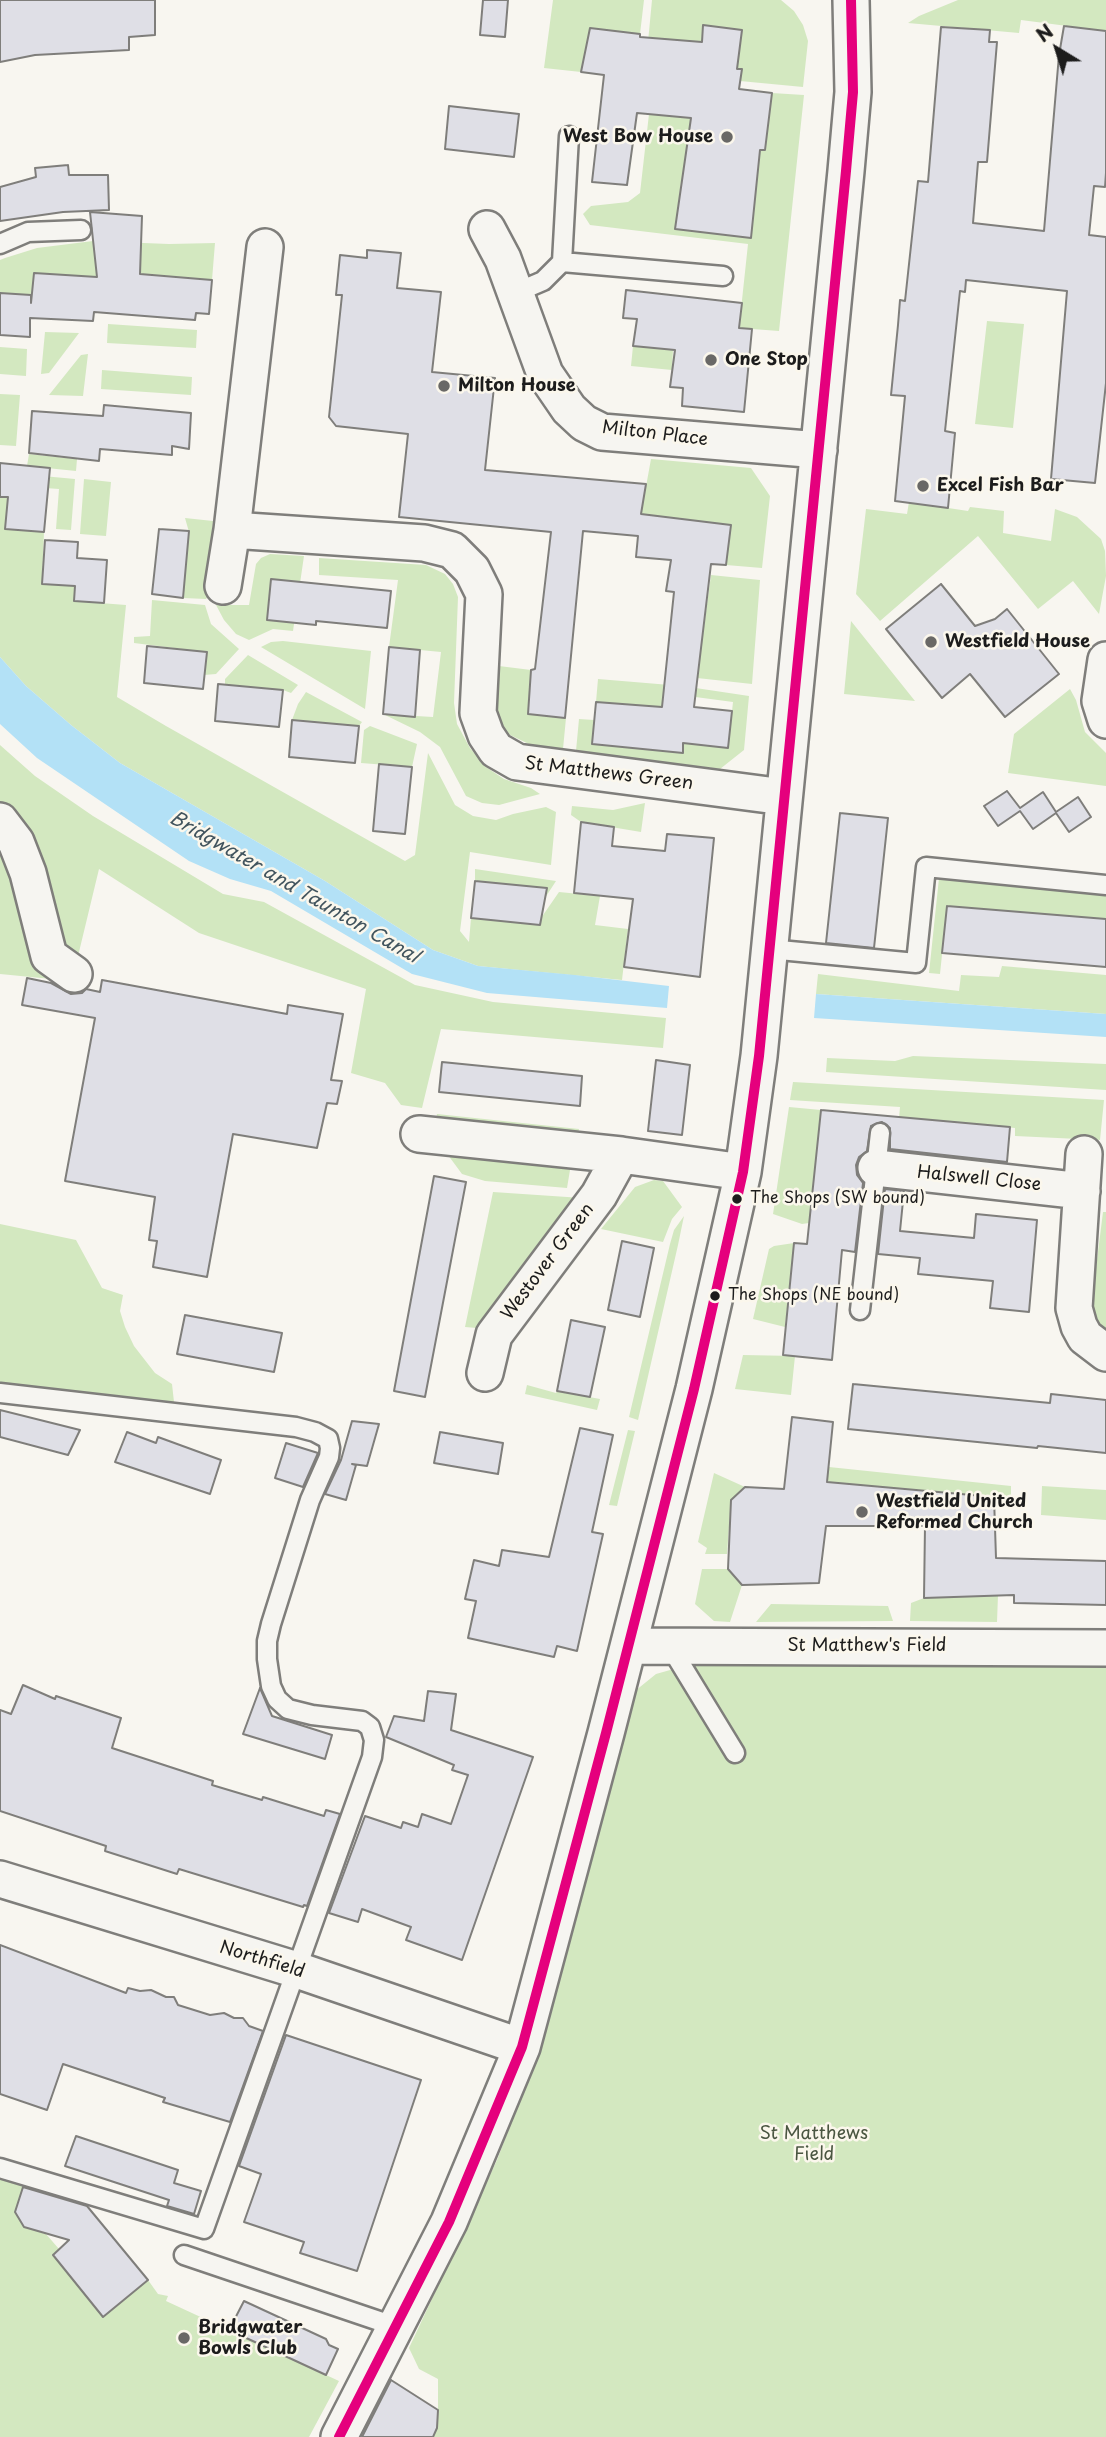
<!DOCTYPE html>
<html>
<head>
<meta charset="utf-8">
<style>
  body { margin:0 }
  #map { position:relative; width:1106px; height:2437px; overflow:hidden; background:#f8f6f0; font-family:"Playpen Sans",sans-serif }
  canvas { display:block }
  .north { position:absolute; left:1022px; top:14px; width:70px; height:70px; -webkit-text-stroke:5px #fbf7ec; paint-order:stroke; rotate:322deg; font-size:19px; font-weight:700; line-height:28px; text-align:center; color:#1c1c1c }
  .north::after { content:''; display:block; margin:auto; width:24px; height:32px; background:#1c1c1c; clip-path:polygon(50% 0,100% 100%,50% 72%,0 100%) }
</style>
</head>
<body>
<div id="map">
<canvas width="1106" height="2437"></canvas>
<div class="north">N</div>
</div>
<script>
const g = document.querySelector('canvas').getContext('2d');
g.lineJoin = 'round';
function fillPath(path, color) { g.fillStyle = color; g.fill(path, 'evenodd'); }
const toPath = rows => new Path2D(rows.map(r => 'M' + r).join(''));
function stroke(path, color, width, dash) { g.strokeStyle = color; g.lineWidth = width; g.lineCap = dash ? 'butt' : 'round'; g.setLineDash(dash || []); g.stroke(path); }
function label(font, color, halo, rows, align = 'center') {
  g.font = font + ' "Playpen Sans",sans-serif'; g.lineWidth = 5; g.setLineDash([]); g.textBaseline = 'middle'; g.strokeStyle = halo; g.fillStyle = color; for (const [text, x, y, turn = 0] of rows) {
    g.save(); g.translate(x, y); g.rotate((+turn || 0) * Math.PI / 180); g.textAlign = isNaN(turn) ? turn : align; if (halo) g.strokeText(text, 0, 0); g.fillText(text, 0, 0); g.restore();
  }
}
fillPath(toPath([
  [553,0,644,0,640,34,591,28,581,72,544,68],
  [652,0,781,0,794,11,803,25,808,41,803,87,740,81,742,69,737,69,742,30,704,25,702,42,648,42],
  [958,0,1106,0,1106,31,1021,20,1019,33,908,23,919,16],
  [772,93,804,95,779,331,739,328,748,244,590,225,583,214,591,206,628,202,640,193,649,114,691,118,685,171,709,183,681,182,675,229,751,238,756,187,755,150,765,150],
  [93,241,169,244,215,243,212,280,108,272,96,277,32,295,0,293,0,260,5,258,37,248],
  [987,321,1024,324,1013,428,975,424],
  [108,324,197,330,196,348,107,343],
  [45,332,79,333,49,373,41,374],
  [633,346,673,349,672,370,631,366],
  [0,347,27,349,26,376,0,374],
  [88,354,83,396,49,395,81,355],
  [102,370,192,377,191,395,101,389],
  [0,394,20,395,16,446,0,445],
  [29,454,77,459,76,471,27,466],
  [651,459,751,468,770,496,762,568,726,565,731,525,641,514],
  [32,475,75,479,71,530,56,529,59,489,31,487],
  [84,479,111,482,106,536,80,534],
  [0,497,8,497,5,529,44,532,42,583,75,586,74,601,126,605,117,697,166,726,405,861,415,855,428,753,455,805,473,816,496,820,513,814,546,807,556,812,551,865,470,852,460,931,469,942,471,918,540,925,541,918,559,892,600,896,595,925,628,929,622,980,478,966,433,950,325,881,120,763,71,725,26,686,0,657],
  [909,502,968,511,970,507,1004,511,1003,533,1051,541,1055,509,1077,517,1101,539,1105,551,1106,576,1099,614,1073,581,1038,609,978,536,880,621,856,594,866,509,907,514],
  [185,518,213,521,209,594,206,599,183,598,189,532],
  [270,554,304,556,293,631,273,629,249,640,236,634,224,620,216,605,249,605,256,564,261,558],
  [319,558,426,565,445,574,453,584,458,597,454,703,457,724,470,748,486,767,504,779,531,788,540,794,499,805,482,803,466,796,440,747,420,732,383,714,433,717,441,652,389,647,398,580,319,575],
  [711,575,760,580,752,684,697,678],
  [152,600,205,605,211,624,239,649,216,674,204,675,206,652,134,643,134,637,150,636],
  [851,621,915,701,844,694],
  [283,641,371,651,365,709,261,647,271,642],
  [248,655,298,685,291,693,283,690,225,685,225,679],
  [499,666,531,670,528,714,566,718,563,749,531,745,508,734,499,718,497,707],
  [598,679,670,685,668,708,596,702],
  [689,687,749,696,744,750,720,769,576,751,579,719,594,720,592,744,683,752,683,743,728,748,733,702,688,696],
  [1070,689,1076,700,1085,732,1106,753,1106,786,1008,773,1014,734],
  [306,692,362,722,359,726,292,720,298,704],
  [370,726,417,744,412,767,361,763,364,730],
  [0,745,35,776,93,816,223,894,264,902,415,985,493,1002,666,1018,663,1048,441,1029,422,1108,401,1105,385,1083,351,1073,366,989,199,933,99,869,72,981,0,974],
  [645,803,641,832,581,822,571,815,572,806,613,810],
  [475,869,556,881,545,898,544,888,475,881],
  [939,878,1103,891,1106,894,1106,919,947,906,940,974,929,973],
  [1002,966,1106,975,1106,1014,816,994,818,974,959,991,961,975,999,977],
  [913,1056,1106,1064,1106,1090,826,1072,827,1058,895,1061],
  [793,1082,1104,1100,1100,1140,1015,1136,1015,1128,899,1118,900,1107,790,1100],
  [789,1107,821,1110,809,1223,802,1224,773,1214],
  [437,1114,579,1129,578,1134,436,1119],
  [445,1151,571,1164,567,1188,485,1181,462,1174],
  [654,1180,663,1181,682,1207,672,1219,663,1242,601,1229,635,1187],
  [493,1192,582,1198,483,1325,477,1328,465,1327],
  [1103,1212,1106,1212,1106,1331,1096,1319,1092,1300],
  [684,1216,678,1245,638,1420,629,1417,670,1244,674,1230],
  [0,1224,76,1240,102,1288,123,1295,120,1311,125,1327,134,1346,155,1373,172,1384,174,1402,0,1383],
  [794,1243,785,1327,753,1319,769,1249,774,1246],
  [743,1355,795,1356,791,1395,735,1389],
  [527,1385,556,1393,557,1391,600,1399,597,1410,525,1394],
  [628,1430,635,1431,617,1506,609,1505],
  [829,1467,1011,1486,1011,1500,827,1482],
  [714,1473,745,1487,731,1500,727,1554,705,1554,707,1548,698,1542],
  [1042,1486,1106,1490,1106,1520,1041,1515],
  [702,1569,728,1569,742,1585,730,1622,714,1621,695,1604],
  [998,1595,997,1622,910,1621,911,1603,924,1598],
  [771,1604,888,1606,893,1621,756,1622],
  [709,1659,1106,1661,1106,2437,433,2437,438,2410,438,2379,419,2369,409,2348,497,2160,536,2058,635,1691,656,1674],
  [0,2177,24,2185,15,2212,24,2227,46,2234,59,2249,53,2255,103,2317,148,2280,158,2294,168,2296,166,2301,339,2381,309,2437,0,2437]
]), '#d3e8c0');
fillPath(toPath([
  [0,657,26,686,71,725,120,763,325,881,433,950,478,966,575,975,669,986,667,1008,487,993,412,974,271,891,230,879,189,861,37,758,0,724],
  [816,994,1106,1014,1106,1037,814,1018]
]), '#b3e1f6');
const building = toPath([
  [0,0,155,0,155,35,129,37,129,50,35,55,0,62,0,0],
  [483,0,508,0,505,37,480,35,483,0],
  [703,25,742,30,737,69,742,69,739,89,772,93,765,150,760,150,751,238,675,229,691,118,637,113,627,185,592,182,604,75,581,72,590,28,640,34,640,37,702,42,703,25],
  [1064,26,1106,31,1106,173,1105,187,1094,186,1089,235,1106,237,1106,383,1095,483,1051,479,1067,291,966,280,965,292,960,291,945,431,955,433,948,508,895,501,905,396,891,395,898,325,900,300,905,301,918,181,928,182,941,27,990,30,989,42,997,42,987,162,978,162,973,223,1044,231,1059,55,1064,26],
  [449,106,519,114,514,157,445,149,449,106],
  [68,165,69,175,108,175,109,210,63,212,0,221,0,187,36,177,35,168,68,165],
  [90,212,142,216,140,274,212,280,209,314,196,313,195,320,94,312,93,321,30,318,30,337,0,335,0,293,31,295,31,303,34,273,97,277,90,212],
  [367,250,401,253,397,288,441,292,432,372,495,378,485,470,646,484,641,514,731,525,726,565,711,564,694,707,732,711,728,748,683,743,683,753,592,744,596,702,662,707,674,592,666,591,671,560,636,557,638,536,583,531,565,718,528,714,531,670,535,669,551,532,399,517,408,434,336,426,329,417,342,295,336,295,340,255,367,258,367,250],
  [626,290,742,303,739,328,752,329,744,412,682,406,683,388,670,387,675,350,633,346,637,319,623,318,626,290],
  [104,405,191,413,189,449,172,446,172,455,100,449,99,461,29,453,32,411,103,416,104,405],
  [0,463,50,468,44,532,5,529,8,497,0,497,0,463],
  [159,529,189,531,183,598,152,594,159,529],
  [45,540,78,542,77,558,107,560,104,603,74,601,75,586,42,584,45,540],
  [271,579,391,591,387,628,316,621,316,625,267,620,271,579],
  [941,584,975,626,995,619,1007,609,1059,674,1005,717,970,674,942,698,886,629,941,584],
  [147,646,207,652,203,689,144,683,147,646],
  [389,647,420,650,415,717,383,714,389,647],
  [218,684,283,690,279,727,215,721,218,684],
  [292,720,359,726,355,763,289,757,292,720],
  [379,764,412,767,405,834,373,831,379,764],
  [1007,791,1020,808,1043,792,1056,812,1078,797,1091,817,1069,832,1056,813,1033,829,1020,811,998,826,984,806,1007,791],
  [840,813,888,818,874,948,826,943,840,813],
  [581,822,614,827,612,846,665,851,667,834,714,838,700,977,624,967,633,899,574,893,581,822],
  [475,881,547,888,540,925,471,918,475,881],
  [947,906,1106,919,1106,967,942,953,947,906],
  [27,978,51,983,71,994,82,993,86,989,100,992,102,980,287,1014,288,1005,343,1014,331,1080,342,1081,337,1104,327,1103,317,1148,233,1134,207,1277,153,1267,157,1241,149,1240,155,1197,65,1181,95,1018,22,1005,27,978],
  [656,1060,690,1065,682,1135,648,1131,656,1060],
  [442,1062,582,1076,580,1106,439,1092,442,1062],
  [821,1110,1010,1127,1007,1162,890,1149,890,1128,882,1122,871,1126,867,1151,859,1157,856,1165,857,1175,863,1183,855,1252,842,1250,832,1360,783,1355,794,1243,807,1244,821,1110],
  [434,1176,466,1182,425,1397,394,1391,434,1176],
  [885,1189,904,1191,900,1231,974,1238,976,1214,1037,1220,1029,1312,990,1308,993,1281,918,1274,920,1258,878,1254,885,1189],
  [622,1241,654,1248,640,1317,608,1310,622,1241],
  [185,1315,282,1333,274,1372,177,1354,185,1315],
  [571,1320,605,1327,590,1397,557,1391,571,1320],
  [853,1384,1050,1403,1051,1394,1106,1400,1106,1453,1038,1446,1037,1448,848,1429,853,1384],
  [0,1410,80,1430,68,1455,0,1437,0,1410],
  [792,1417,833,1422,827,1482,994,1497,996,1558,1106,1561,1106,1605,1014,1603,1014,1595,924,1598,925,1526,826,1526,819,1583,742,1585,728,1569,731,1500,745,1487,784,1489,792,1417],
  [352,1421,379,1424,367,1466,352,1464,356,1465,346,1500,325,1494,341,1460,352,1421],
  [580,1428,613,1435,592,1532,603,1534,577,1651,557,1646,554,1657,468,1638,476,1601,465,1599,474,1560,499,1566,502,1550,549,1557,580,1428],
  [127,1432,156,1443,158,1437,221,1460,210,1494,115,1462,127,1432],
  [440,1432,503,1443,498,1474,434,1463,440,1432],
  [286,1443,318,1453,303,1487,275,1478,286,1443],
  [23,1685,55,1699,56,1696,121,1718,112,1748,213,1781,212,1785,262,1800,263,1797,324,1816,326,1810,340,1814,307,1906,304,1905,303,1907,179,1869,177,1874,105,1851,106,1846,0,1811,0,1710,11,1714,23,1685],
  [260,1688,272,1716,332,1735,325,1759,243,1734,260,1688],
  [428,1691,456,1694,451,1730,533,1757,462,1960,406,1940,411,1927,362,1909,358,1922,329,1913,365,1816,401,1828,403,1822,418,1827,422,1814,451,1824,468,1775,452,1770,454,1765,386,1737,394,1716,424,1721,428,1691],
  [0,1945,126,1993,128,1988,140,1991,151,1990,166,1997,174,1997,178,2005,210,2015,224,2013,234,2018,243,2018,249,2026,263,2031,230,2122,163,2102,165,2098,63,2064,47,2110,0,2094,0,1945],
  [286,2035,421,2080,357,2271,300,2253,304,2242,244,2222,261,2174,239,2166,286,2035],
  [76,2136,178,2170,174,2183,201,2191,194,2214,167,2206,169,2200,65,2166,76,2136],
  [23,2187,87,2206,148,2280,103,2317,53,2255,69,2240,24,2227,15,2212,23,2187],
  [244,2301,326,2339,329,2345,338,2349,326,2375,229,2330,244,2301],
  [391,2380,438,2410,437,2428,433,2437,362,2437,391,2380]
]);
fillPath(building, '#dfdfe6');
stroke(building, '#7f7e7b', 2);
const lane = toPath([
  [0,244,28,232,81,230],
  [562,262,569,136],
  [515,293,543,281,562,262,723,276],
  [769,949,916,963,926,867,1106,885],
  [860,1310,880,1133],
  [0,1393,296,1427,315,1432,328,1439,330,1448,329,1457,310,1500,271,1624,267,1641,267,1659,271,1686,277,1699,288,1709,312,1715,362,1721,370,1727,374,1740,372,1757,204,2229,0,2168],
  [671,1648,735,1753],
  [184,2255,397,2327]
]);
const street = toPath([
  [487,229,503,259,545,374,569,409,584,423,602,432,819,450],
  [232,530,424,543,452,550,472,570,484,594,478,713,486,735,496,750,517,762,784,797],
  [223,586,232,530,265,247],
  [1106,660,1100,701,1106,720],
  [0,821,16,842,28,873,49,956,74,974],
  [419,1134,621,1155,743,1172],
  [1084,1154,1074,1308,1079,1326,1085,1337,1106,1353],
  [876,1168,1082,1191],
  [485,1373,494,1335,599,1195,621,1155],
  [629,1646,1106,1648],
  [0,1879,297,1970,522,2047],
  [339,2437,449,2222,522,2047,606,1733,694,1389,743,1172,759,1056,846,171,853,92,851,0]
]);
stroke(lane, '#7f7e7b', 23);
stroke(street, '#7f7e7b', 40);
stroke(lane, '#f6f5f1', 18);
stroke(street, '#f6f5f1', 35);
stroke(toPath([
  [339,2437,449,2222,522,2047,606,1733,694,1389,743,1172,759,1056,846,171,853,92,851,0]
]), '#e5007d', 10);
for (const [x, y, r, color] of [
  [727,137,7,"#696866"],
  [711,360,7,"#696866"],
  [444,386,7,"#696866"],
  [923,486,7,"#696866"],
  [931,642,7,"#696866"],
  [737,1199,6,"#1c1c1c"],
  [715,1296,6,"#1c1c1c"],
  [862,1512,7,"#696866"],
  [184,2338,7,"#696866"]
]) { const dot = new Path2D(); dot.arc(x, y, r, 0, 2 * Math.PI); g.fillStyle = color; g.fill(dot); stroke(dot, '#fbf7ec', 2.5); }
label('16px', '#1c1c1c', '#fbf7ec', [
  ["The Shops (SW bound)",750,1199],
  ["The Shops (NE bound)",728,1296]
], 'left');
label('bold 18px', '#1c1c1c', '#fbf7ec', [
  ["West Bow House",713,137,"right"],
  ["One Stop",725,360],
  ["Milton House",458,386],
  ["Excel Fish Bar",937,486],
  ["Westfield House",945,642],
  ["Westfield United",876,1502],
  ["Reformed Church",876,1523],
  ["Bridgwater",198,2328],
  ["Bowls Club",198,2349]
], 'left');
label('18px', '#1c1c1c', '#fbf7ec', [
  ["Milton Place",655,434,7],
  ["St Matthews Green",609,774,7],
  ["Halswell Close",979,1179,6],
  ["Westover Green",548,1262,-53],
  ["St Matthew's Field",867,1646],
  ["Northfield",262,1960,17]
]);
label('18px', '#4a5641', '#fbf7ec', [
  ["St Matthews",814,2134],
  ["Field",814,2155]
]);
label('italic 19px', '#41545e', '#fbf7ec', [
  ["Bridgwater and Taunton Canal",294,888,30]
]);
</script>
</body>
</html>
